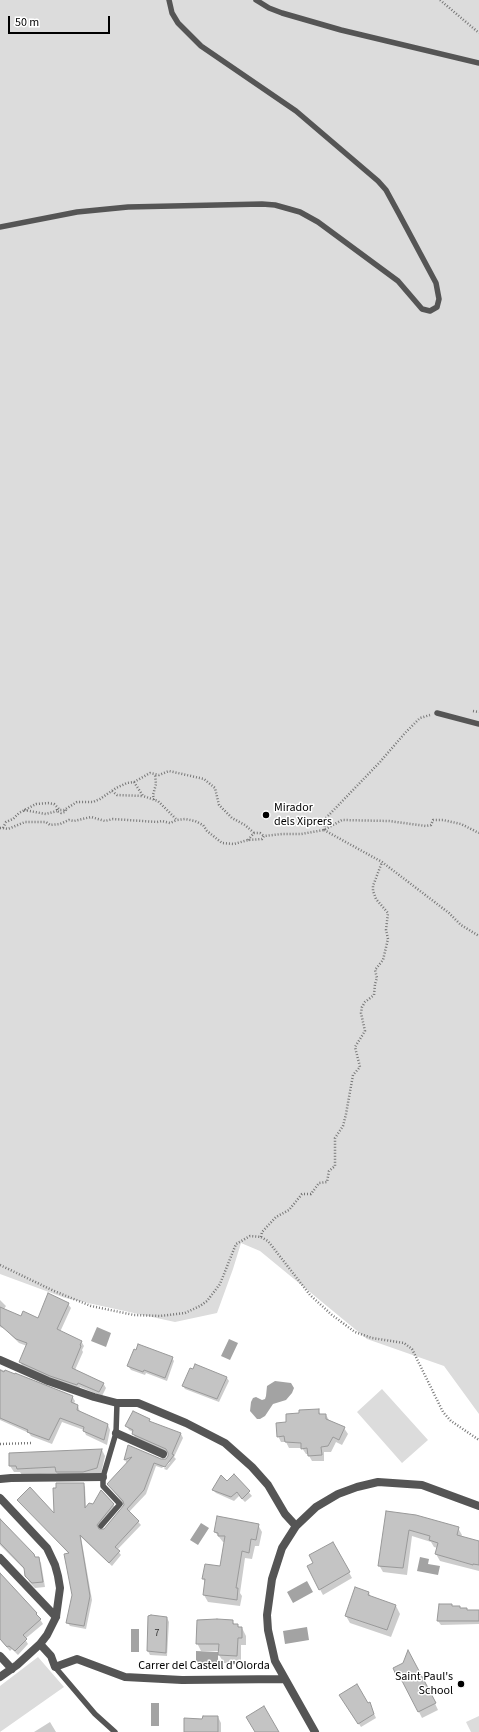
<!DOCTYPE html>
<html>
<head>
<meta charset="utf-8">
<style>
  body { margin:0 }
  #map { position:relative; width:479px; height:1732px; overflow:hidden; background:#fff; font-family:"Source Sans 3",sans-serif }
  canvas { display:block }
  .scale { position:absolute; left:8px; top:16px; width:102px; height:18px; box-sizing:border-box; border:2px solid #000; border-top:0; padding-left:5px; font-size:12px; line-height:14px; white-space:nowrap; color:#000; -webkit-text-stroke:3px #fff; paint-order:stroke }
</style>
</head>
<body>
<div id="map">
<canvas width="479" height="1732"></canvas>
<div class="scale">50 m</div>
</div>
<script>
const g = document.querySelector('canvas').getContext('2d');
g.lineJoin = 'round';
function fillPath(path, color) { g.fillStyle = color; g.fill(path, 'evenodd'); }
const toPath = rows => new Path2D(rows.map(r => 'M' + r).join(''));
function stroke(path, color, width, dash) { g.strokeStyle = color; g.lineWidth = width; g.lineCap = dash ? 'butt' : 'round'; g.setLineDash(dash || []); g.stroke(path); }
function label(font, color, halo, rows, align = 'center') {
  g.font = font + ' "Source Sans 3",sans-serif'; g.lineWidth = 3; g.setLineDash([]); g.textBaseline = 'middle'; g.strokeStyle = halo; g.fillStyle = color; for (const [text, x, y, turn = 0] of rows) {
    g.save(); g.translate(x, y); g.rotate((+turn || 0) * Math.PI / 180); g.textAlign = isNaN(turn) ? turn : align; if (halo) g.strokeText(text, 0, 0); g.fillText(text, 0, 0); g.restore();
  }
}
fillPath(toPath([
  [0,0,479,0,479,1414,444,1366,367,1339,260,1251,241,1243,233,1269,217,1313,175,1322,65,1298,0,1274],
  [382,1389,428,1440,402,1463,357,1412],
  [38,1657,64,1687,0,1732,0,1686],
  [479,1716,479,1732,471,1732,466,1722]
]), '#dcdcdc');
fillPath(toPath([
  [97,1327,111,1333,106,1347,91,1341],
  [229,1339,238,1343,230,1360,221,1356],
  [275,1381,291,1383,294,1388,292,1393,286,1400,273,1404,265,1416,260,1419,257,1419,250,1411,251,1402,253,1398,256,1397,262,1400,265,1399,266,1396,267,1386],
  [201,1523,209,1528,198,1545,190,1540],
  [420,1557,429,1559,428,1564,440,1566,438,1575,417,1571],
  [307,1581,313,1592,293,1603,287,1592],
  [307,1627,309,1640,285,1644,283,1631],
  [131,1629,139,1629,139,1652,131,1652],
  [196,1651,218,1652,218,1663,196,1663],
  [151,1703,159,1703,159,1726,151,1726]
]), '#a3a3a3');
fillPath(toPath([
  [0,1300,6,1306,4,1309,21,1317,38,1319,68,1304,71,1308,60,1332,81,1341,84,1346,82,1350,83,1352,75,1370,103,1383,106,1388,102,1396,80,1387,79,1389,53,1380,23,1367,20,1362,27,1346,19,1343,11,1335,8,1330,0,1327],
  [172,1358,174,1361,167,1381,146,1373,145,1375,131,1370,128,1366],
  [0,1369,72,1396,75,1401,74,1404,78,1406,80,1412,108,1425,110,1430,107,1445,86,1435,84,1430,62,1422,52,1444,31,1436,29,1433,0,1420],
  [227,1378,229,1381,219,1402,185,1389,183,1386],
  [318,1410,321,1415,326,1415,329,1420,344,1428,348,1434,342,1445,336,1442,331,1452,324,1452,324,1461,312,1461,308,1454,306,1454,302,1448,289,1448,286,1442,281,1442,278,1436,288,1423,300,1414],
  [149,1420,150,1422,181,1434,183,1438,174,1457,176,1459,167,1470,164,1469,170,1462,167,1462,162,1468,156,1466,146,1494,129,1512,141,1525,117,1550,121,1555,112,1566,81,1537,92,1600,86,1629,70,1626,67,1622,73,1595,69,1554,19,1500,55,1515,83,1484,85,1487,86,1508,93,1506,101,1492,116,1508,98,1529,103,1531,125,1506,108,1484,127,1464,125,1460,129,1446,161,1460,166,1460,169,1456,169,1453,135,1438,133,1432,129,1430,127,1426],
  [102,1450,105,1456,101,1474,60,1478,57,1473,22,1475,20,1472,14,1472,10,1466],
  [234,1475,252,1496,245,1502,239,1496,234,1501,216,1493,213,1490,227,1483],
  [387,1512,458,1528,462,1535,461,1537,479,1542,479,1571,440,1561,436,1554,438,1548,434,1547,431,1542,412,1536,407,1575,383,1572,379,1565],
  [0,1518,35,1558,38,1558,41,1563,45,1587,35,1588,29,1582,25,1570,0,1545],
  [258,1525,262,1532,259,1546,255,1546,252,1559,245,1558,240,1593,242,1596,240,1606,208,1602,204,1595,206,1583,203,1579,221,1567,225,1542,223,1542,215,1532],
  [333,1543,352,1578,323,1595,308,1567,314,1563],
  [0,1576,36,1613,43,1624,25,1639,28,1644,18,1655,12,1649,10,1651,0,1639],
  [356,1588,369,1593,371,1597,396,1606,400,1614,391,1637,350,1623,346,1616],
  [453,1607,467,1610,479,1610,479,1624,441,1625,438,1621],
  [167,1618,169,1622,167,1656,150,1655,148,1651],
  [232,1621,235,1625,242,1628,246,1636,246,1645,241,1645,241,1663,224,1663,219,1655,219,1651,201,1651,197,1643],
  [397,1675,431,1695,438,1710,422,1718,404,1682,401,1681],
  [343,1699,371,1707,376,1718,361,1727],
  [218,1717,221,1723,221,1732,185,1732,203,1720],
  [50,1722,56,1732,34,1732]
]), '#0003');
const building = toPath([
  [48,1293,69,1303,57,1329,82,1341,80,1345,81,1346,72,1368,104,1383,99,1392,78,1383,77,1385,50,1376,19,1362,27,1343,16,1339,0,1325,0,1307,21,1316,23,1311,38,1318,48,1293],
  [138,1344,173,1357,165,1378,144,1370,143,1372,127,1366,134,1349,136,1350,138,1344],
  [195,1364,227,1377,217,1399,182,1386,190,1368,193,1369,195,1364],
  [0,1370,4,1372,5,1370,15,1374,15,1373,73,1396,71,1402,78,1405,77,1410,108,1424,104,1440,83,1431,84,1427,60,1418,49,1440,27,1432,28,1430,0,1418,0,1370],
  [319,1409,319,1414,326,1414,326,1419,345,1427,339,1440,333,1437,328,1446,321,1447,322,1455,308,1456,307,1448,301,1449,301,1443,285,1442,284,1436,277,1437,276,1423,286,1422,286,1414,299,1413,299,1410,319,1409],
  [133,1411,150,1419,149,1421,181,1433,172,1454,174,1455,165,1467,154,1463,144,1490,127,1509,139,1521,115,1547,120,1551,109,1563,80,1535,90,1596,84,1626,66,1623,72,1595,64,1554,69,1553,17,1500,30,1487,54,1513,53,1488,56,1488,56,1483,84,1483,85,1508,89,1503,93,1504,101,1490,114,1504,97,1525,99,1529,104,1529,124,1505,123,1501,107,1484,132,1457,124,1460,128,1445,161,1459,166,1459,168,1456,168,1453,166,1449,132,1434,133,1430,125,1426,133,1411],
  [102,1449,97,1468,83,1472,56,1472,55,1467,17,1469,16,1466,9,1466,9,1453,102,1449],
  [234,1474,250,1491,242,1499,237,1492,231,1497,212,1490,221,1475,227,1481,234,1474],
  [386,1511,416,1515,459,1527,457,1535,479,1541,479,1565,473,1564,473,1565,435,1554,438,1543,429,1540,430,1536,409,1530,403,1568,378,1566,386,1511],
  [217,1516,259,1524,256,1540,251,1539,249,1553,242,1551,236,1588,238,1588,237,1600,203,1595,205,1579,202,1579,205,1564,220,1566,225,1536,218,1536,218,1533,214,1532,217,1516],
  [0,1519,34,1554,35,1557,39,1557,43,1582,32,1583,25,1576,24,1568,0,1543,0,1519],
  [333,1542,350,1572,319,1590,307,1566,313,1563,309,1555,333,1542],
  [0,1573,37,1613,36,1614,41,1619,23,1635,27,1639,15,1651,9,1646,7,1647,0,1639,0,1573],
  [355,1587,369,1592,368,1595,396,1605,387,1630,345,1616,355,1587],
  [439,1604,452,1604,452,1606,460,1606,460,1608,467,1608,467,1610,479,1610,479,1621,437,1621,439,1604],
  [151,1615,167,1617,166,1653,147,1651,148,1616,151,1615],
  [217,1619,233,1620,233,1624,238,1624,238,1627,242,1627,242,1638,238,1638,237,1656,218,1655,219,1644,196,1644,197,1620,217,1619],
  [408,1650,436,1703,418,1712,400,1677,396,1675,393,1668,403,1663,408,1650],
  [357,1684,368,1703,370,1702,374,1714,358,1724,339,1695,357,1684],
  [264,1706,279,1732,255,1732,246,1717,264,1706],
  [203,1716,218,1716,218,1732,184,1732,184,1718,202,1719,203,1716]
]);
fillPath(building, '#c4c4c4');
stroke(building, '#999', 1);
stroke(toPath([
  [440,0,479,33],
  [473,711,479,712],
  [134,782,150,773,159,775,169,771,204,779,215,788,219,805,232,818,245,825,254,833],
  [112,791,117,795,142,796],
  [154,800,153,795,156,784,155,774],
  [57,809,57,811,61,813,65,812,67,808],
  [24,810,46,814,57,811],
  [0,828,3,828,6,822,13,819,19,813,36,804,48,803,54,804,60,810,64,810,77,802,93,802,100,799,116,788,127,783,134,782,143,796,158,801,177,820,185,819,195,821,203,825,207,831,222,843,234,844,248,840,262,839,264,836,282,834,301,834,324,830,342,820,389,821,426,826,431,825,433,820,443,820,461,824,479,833],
  [3,828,8,829,25,822,46,822,50,825,60,824,69,820,74,821,91,817,105,821,113,819,157,822,162,821,170,823,177,820],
  [324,830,326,818,380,762,405,733,420,718,430,715],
  [324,830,382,862,449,913,461,925,479,936],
  [248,840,254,833,260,833,264,836],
  [261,1237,262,1232,276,1217,289,1210,302,1194,311,1194,319,1183,327,1182,329,1171,335,1166,335,1138,343,1126,346,1114,353,1075,360,1067,355,1047,365,1031,361,1013,362,1007,365,1002,374,995,375,984,377,978,375,970,383,960,388,939,386,930,388,913,376,899,373,891,373,886,382,862],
  [0,1265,54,1291,91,1306,134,1315,160,1316,185,1313,200,1306,207,1301,220,1284,236,1244,250,1236,261,1237,268,1241,310,1295,332,1315,355,1332,372,1338,404,1343,412,1349,443,1412,451,1421,479,1440],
  [0,1444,32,1443]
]), '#777', 2.5, [1, 2]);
stroke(toPath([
  [256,0,269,8,282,13,341,30,479,63],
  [0,227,77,212,128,207,262,204,275,205,300,212,318,222,398,281,422,309,430,311,437,307,439,299,436,283,398,212,386,190,378,181,296,111,201,46,178,23,172,13,169,0],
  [437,713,479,724],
  [101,1526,120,1504,103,1486,103,1477,116,1433,117,1403],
  [55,1667,95,1714,115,1732]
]), '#555', 5.5);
stroke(toPath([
  [116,1433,163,1454]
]), '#555', 8);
stroke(toPath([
  [0,1360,48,1381,94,1397,117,1403,138,1403,186,1423,225,1443,252,1467,268,1485,285,1514,296,1526],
  [0,1479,11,1478,103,1477],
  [0,1498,47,1548,55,1565,58,1576,60,1588,56,1617,47,1635,40,1644,17,1665,0,1677],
  [0,1558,56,1617],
  [40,1644,51,1656,55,1667,77,1659,125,1677,182,1680,284,1679],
  [0,1656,12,1669],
  [315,1732,275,1661,268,1630,267,1615,272,1579,282,1548,296,1526,316,1507,338,1494,357,1487,378,1482,422,1485,479,1506]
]), '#555', 8);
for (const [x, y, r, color] of [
  [266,815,4,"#000"],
  [461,1684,4,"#000"]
]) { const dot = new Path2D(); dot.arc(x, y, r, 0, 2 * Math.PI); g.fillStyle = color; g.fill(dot); stroke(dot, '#fff', 1.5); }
label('10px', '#313131', null, [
  ["7",157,1634]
]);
label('12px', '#000', '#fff', [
  ["Mirador",274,808],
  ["dels Xiprers",274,822],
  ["Saint Paul's",453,1677,"right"],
  ["School",453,1691,"right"]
], 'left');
label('12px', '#000', '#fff', [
  ["Carrer del Castell d'Olorda",204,1666]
]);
</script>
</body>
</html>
